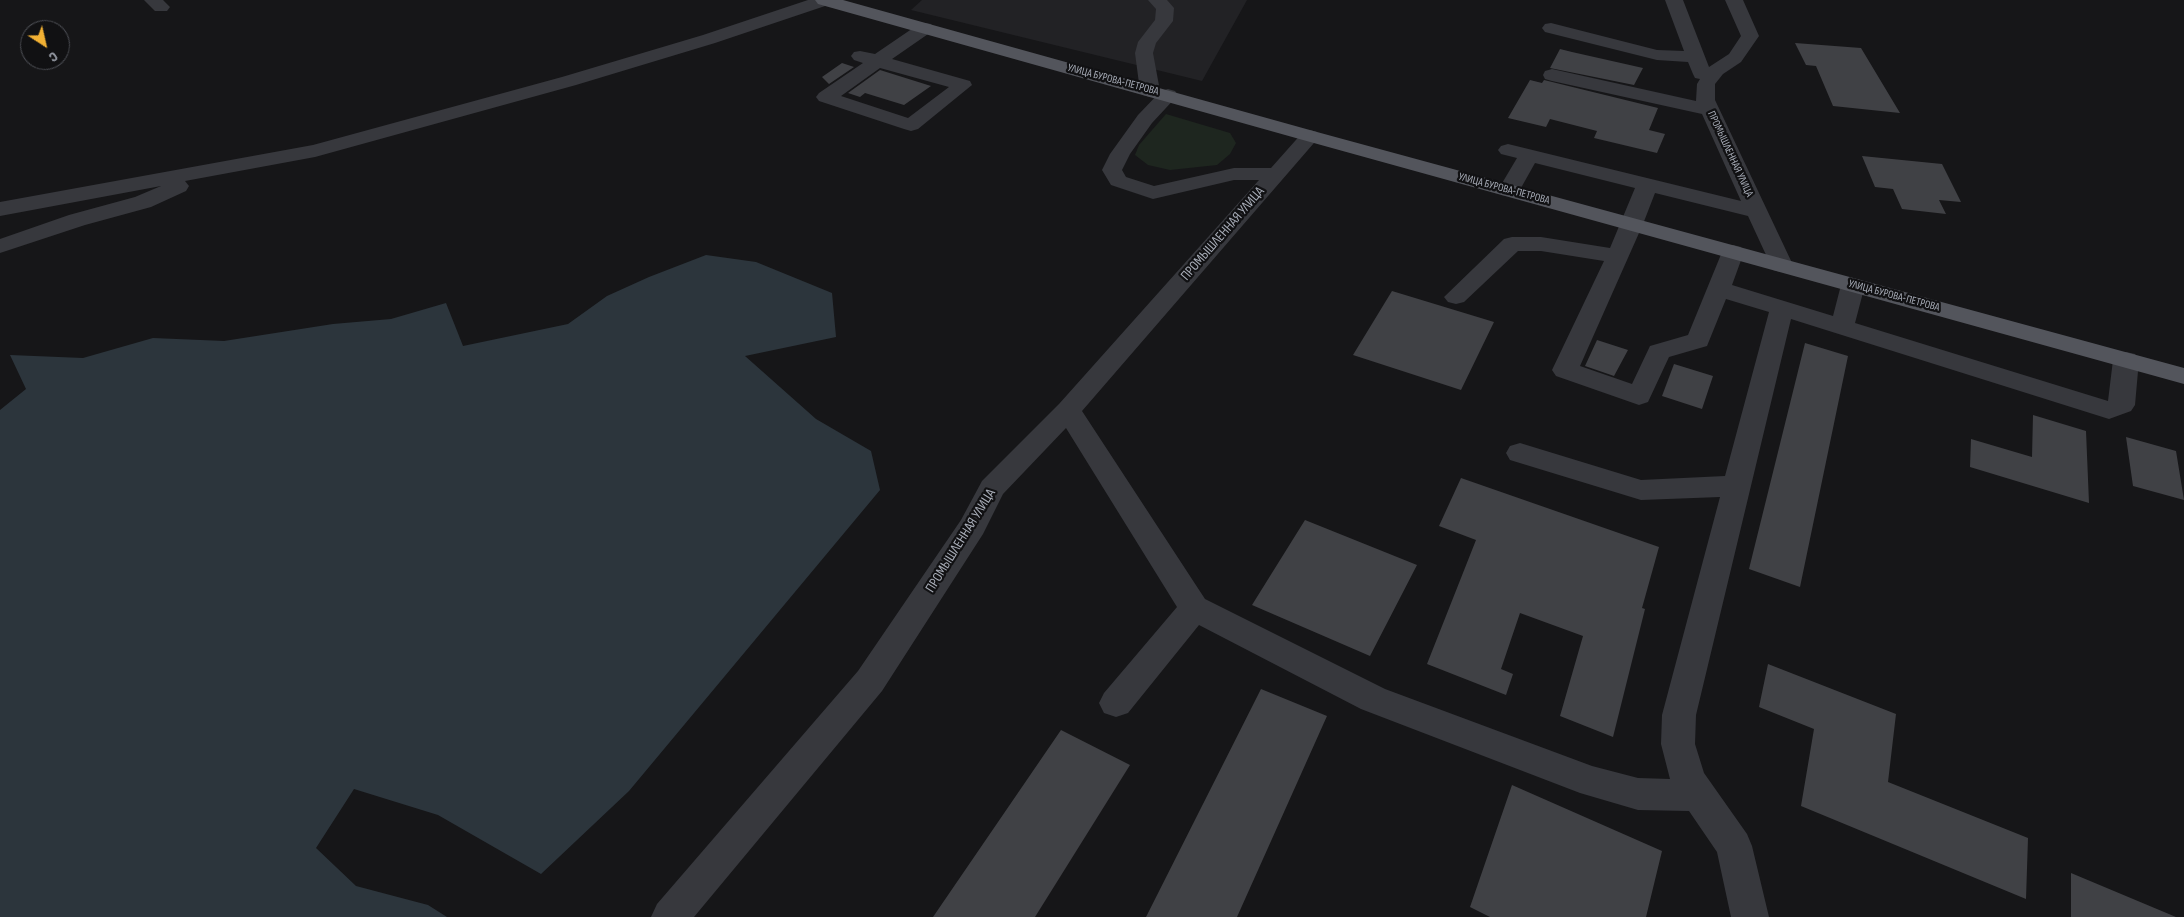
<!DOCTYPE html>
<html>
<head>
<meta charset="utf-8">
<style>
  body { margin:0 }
  #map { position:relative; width:2184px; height:917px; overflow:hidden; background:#161618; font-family:"Sofia Sans Condensed",sans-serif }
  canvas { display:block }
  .north { position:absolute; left:20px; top:20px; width:50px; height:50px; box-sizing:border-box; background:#111113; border:1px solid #4d4f55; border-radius:50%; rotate:145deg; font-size:14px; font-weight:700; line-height:20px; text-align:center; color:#a8adb8 }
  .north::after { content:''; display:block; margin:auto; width:18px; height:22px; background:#f2b134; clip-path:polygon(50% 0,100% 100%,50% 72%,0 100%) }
</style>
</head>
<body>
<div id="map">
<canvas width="2184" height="917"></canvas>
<div class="north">С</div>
</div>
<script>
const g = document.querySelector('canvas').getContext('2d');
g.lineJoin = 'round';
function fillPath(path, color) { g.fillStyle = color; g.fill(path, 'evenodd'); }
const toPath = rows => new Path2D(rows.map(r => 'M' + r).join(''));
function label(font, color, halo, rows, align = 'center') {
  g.font = font + ' "Sofia Sans Condensed",sans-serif'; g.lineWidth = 4.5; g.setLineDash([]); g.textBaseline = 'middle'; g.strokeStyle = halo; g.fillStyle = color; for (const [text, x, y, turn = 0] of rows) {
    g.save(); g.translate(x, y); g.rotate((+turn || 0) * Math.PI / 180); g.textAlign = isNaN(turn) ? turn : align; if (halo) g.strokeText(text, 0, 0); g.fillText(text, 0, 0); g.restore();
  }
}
fillPath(toPath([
  [922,0,1247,0,1202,81,911,10]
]), '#222225');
fillPath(toPath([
  [1166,114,1230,133,1236,143,1230,154,1217,165,1170,170,1148,165,1135,155,1139,145]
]), '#1e261f');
fillPath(toPath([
  [706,255,756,262,832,293,836,337,745,356,816,419,871,451,880,490,629,791,541,874,438,815,354,789,316,848,356,886,428,905,447,917,0,917,0,410,26,389,10,355,83,358,153,338,224,341,333,324,391,319,446,303,463,346,568,324,607,296,649,277]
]), '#2c353c');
fillPath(toPath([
  [1795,43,1861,48,1900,113,1833,106,1816,66,1806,65],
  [1560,49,1572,52,1643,68,1634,85,1550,68],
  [842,63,854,67,829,84,822,77],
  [880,70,931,86,904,105,865,93,860,97,848,93],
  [1530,80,1542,83,1544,80,1658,108,1649,130,1665,134,1657,153,1594,138,1597,131,1550,119,1546,127,1508,118],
  [1862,156,1942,164,1961,202,1939,200,1946,214,1902,209,1893,189,1875,187],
  [1392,291,1494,322,1461,390,1353,355],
  [1597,340,1628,350,1614,376,1585,366],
  [1805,343,1848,356,1800,587,1749,569],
  [1674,364,1713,376,1702,409,1662,396],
  [2033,415,2086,431,2089,503,1970,467,1971,439,2032,457],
  [2126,437,2176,451,2184,500,2133,486],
  [1461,478,1659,547,1642,608,1645,609,1613,737,1560,716,1583,636,1520,613,1501,669,1513,674,1506,695,1427,664,1476,540,1439,526],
  [1305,520,1417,565,1370,656,1252,605],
  [1768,664,1896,714,1888,782,2028,838,2026,899,1801,806,1814,729,1759,707],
  [1261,689,1327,716,1237,917,1146,917],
  [1061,730,1130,765,1035,917,933,917],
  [1512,785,1662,851,1646,917,1490,917,1470,907],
  [2071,873,2176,917,2071,917]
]), '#404145');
fillPath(toPath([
  [144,0,163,0,170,7,167,11,155,11,144,0],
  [808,0,834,0,831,4,715,43,576,85,315,157,185,181,189,186,186,191,151,207,85,225,0,253,0,239,69,215,135,197,161,186,0,216,0,202,313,145,562,77,703,35,808,0],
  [1148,0,1167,0,1174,8,1173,21,1156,43,1153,53,1160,91,1157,95,1150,97,1143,95,1140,91,1135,53,1138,42,1155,20,1156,9,1148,0],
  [1665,0,1683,0,1709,67,1729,54,1741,36,1725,0,1743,0,1759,36,1741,62,1723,74,1715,84,1715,100,1793,265,1789,270,1781,272,1773,270,1748,216,1655,193,1643,224,1580,366,1632,384,1650,346,1688,335,1722,252,1725,247,1733,245,1741,247,1744,252,1732,285,1833,316,1841,285,1845,280,1853,278,1861,280,1865,285,1855,323,2108,401,2113,360,2117,354,2126,352,2135,354,2139,360,2135,405,2131,411,2109,419,1791,319,1696,715,1695,744,1704,773,1747,834,1752,846,1769,917,1731,917,1717,852,1689,811,1638,810,1580,793,1361,709,1199,625,1128,713,1116,717,1104,713,1099,703,1104,693,1177,607,1066,428,1003,494,983,534,882,691,694,917,651,917,657,904,858,671,961,520,982,481,1059,404,1259,180,1234,180,1153,199,1111,185,1102,170,1110,154,1138,115,1161,91,1168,89,1175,91,1178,95,1152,123,1130,154,1122,170,1126,177,1154,186,1234,168,1271,168,1303,132,1310,130,1317,132,1320,136,1082,411,1205,599,1385,689,1592,766,1638,778,1670,779,1661,744,1662,715,1720,497,1641,500,1510,460,1506,453,1510,446,1520,443,1641,480,1725,476,1769,312,1726,299,1707,346,1669,357,1648,402,1639,405,1556,376,1552,370,1604,261,1541,251,1518,251,1464,302,1456,304,1448,302,1444,297,1504,239,1512,237,1541,237,1610,248,1635,188,1535,163,1517,195,1509,196,1501,195,1498,190,1517,158,1501,154,1498,150,1501,146,1508,144,1741,201,1702,114,1552,81,1545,79,1543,75,1545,71,1552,69,1696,101,1697,84,1700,79,1695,78,1693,74,1688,62,1657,60,1545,32,1542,28,1545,24,1551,23,1657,50,1684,51,1665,0],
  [925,23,931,24,934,28,931,32,892,59,970,81,972,85,918,129,911,131,904,129,819,101,816,97,819,93,863,63,854,60,851,56,854,52,860,51,875,54,919,24,925,23],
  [880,68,949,87,908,118,841,96,880,68]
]), '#37383d');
fillPath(toPath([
  [815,0,843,0,1317,132,2184,368,2184,384,1303,140,818,4,815,0]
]), '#53555c');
label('11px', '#a8adb8', '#111113', [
  ["УЛИЦА БУРОВА-ПЕТРОВА",1113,80,15],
  ["ПРОМЫШЛЕННАЯ УЛИЦА",1730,154,65],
  ["УЛИЦА БУРОВА-ПЕТРОВА",1504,189,15],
  ["УЛИЦА БУРОВА-ПЕТРОВА",1894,296,15]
]);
label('14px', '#a8adb8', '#111113', [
  ["ПРОМЫШЛЕННАЯ УЛИЦА",1223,234,-49],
  ["ПРОМЫШЛЕННАЯ УЛИЦА",961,541,-58]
]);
</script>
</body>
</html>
